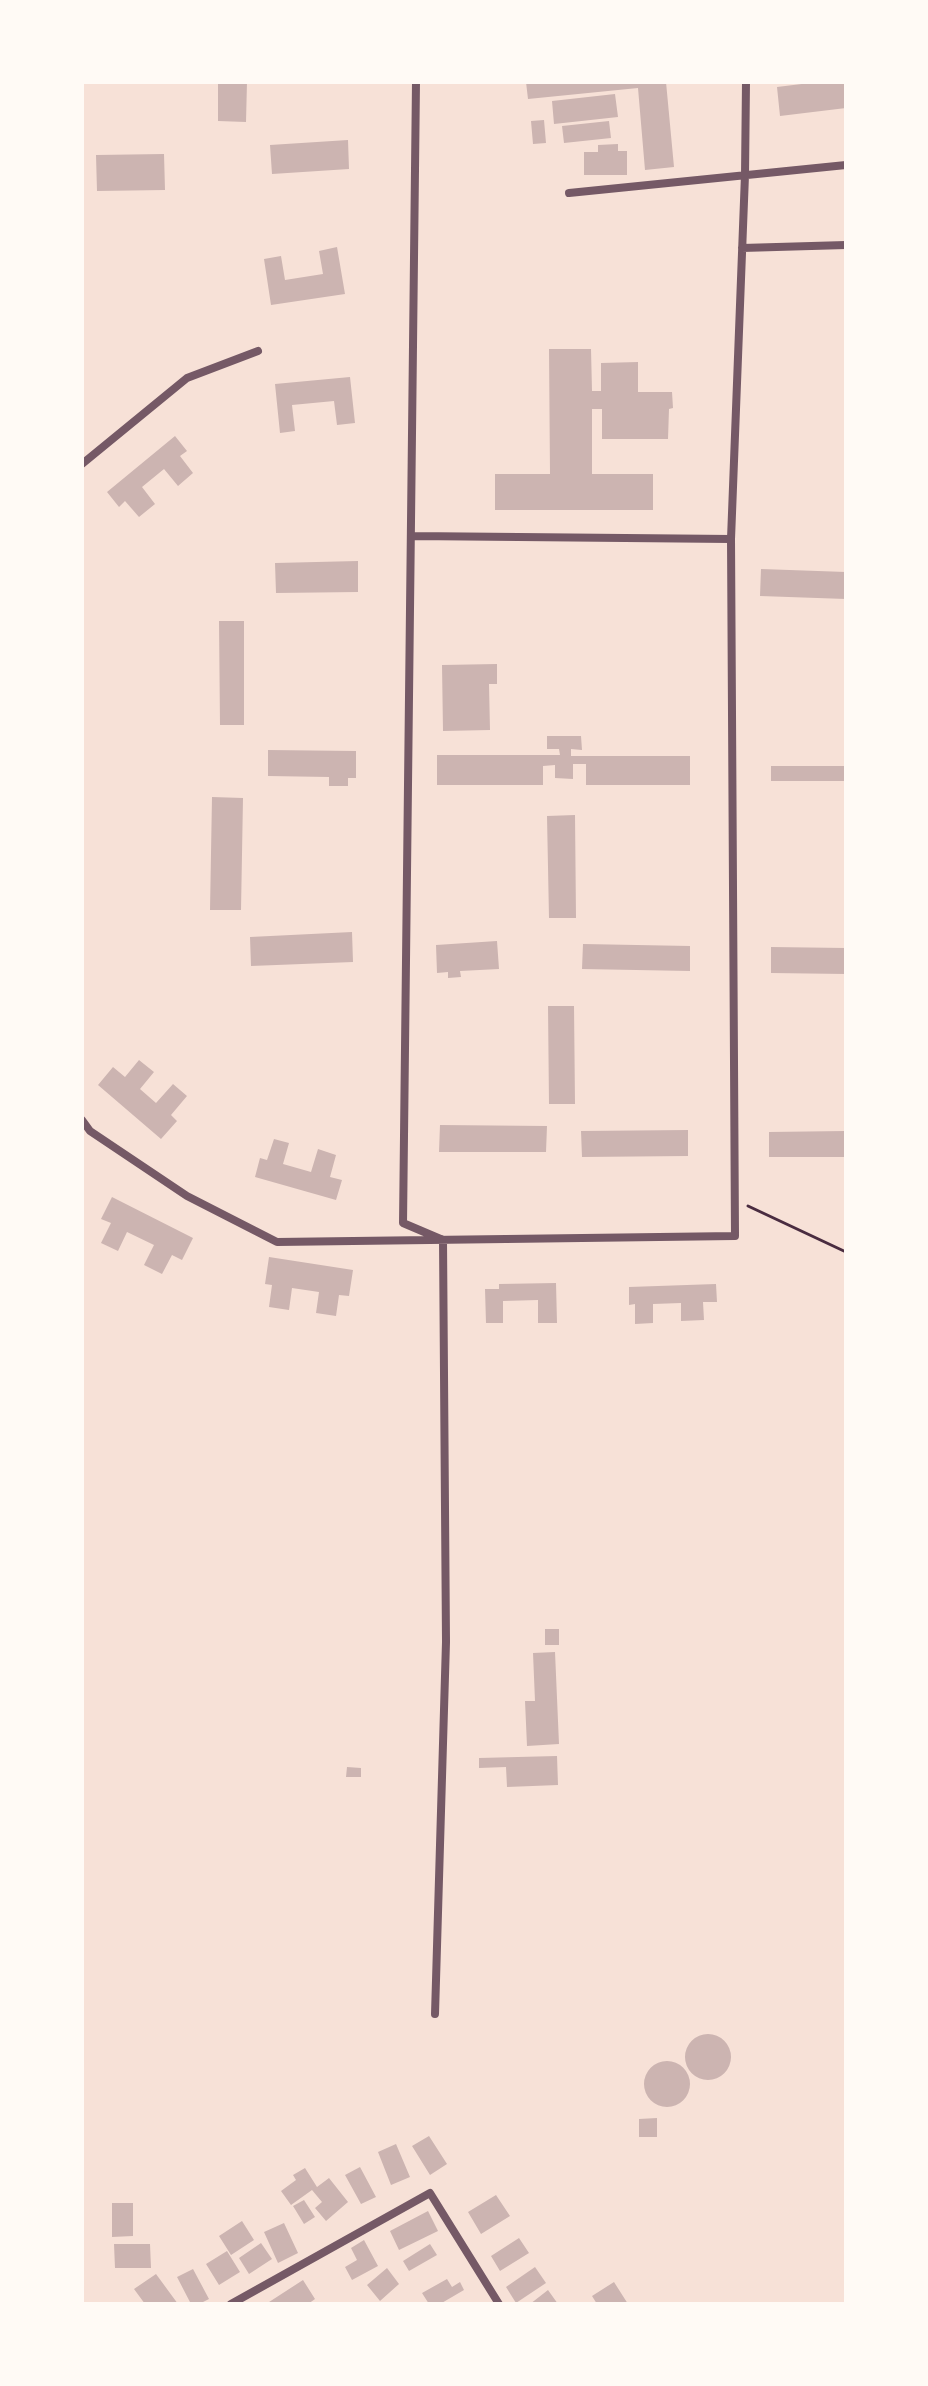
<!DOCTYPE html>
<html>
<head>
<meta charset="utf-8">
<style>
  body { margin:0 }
  #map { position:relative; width:928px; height:2386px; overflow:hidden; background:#f7e1d7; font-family:Roboto,sans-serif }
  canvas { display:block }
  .frame { position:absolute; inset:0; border:84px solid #fffaf5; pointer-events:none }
</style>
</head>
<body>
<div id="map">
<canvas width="928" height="2386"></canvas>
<div class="frame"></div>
</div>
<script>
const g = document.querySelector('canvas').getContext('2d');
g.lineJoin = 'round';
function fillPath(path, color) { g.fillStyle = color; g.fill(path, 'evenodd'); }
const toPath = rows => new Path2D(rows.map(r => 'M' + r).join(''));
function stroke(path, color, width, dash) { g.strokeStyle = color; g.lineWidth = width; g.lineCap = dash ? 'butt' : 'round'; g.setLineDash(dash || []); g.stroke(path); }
fillPath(toPath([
  [218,82,247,82,246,122,218,121],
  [526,82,666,82,674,167,645,170,638,88,528,99],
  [818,82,846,82,846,108,780,116,777,87],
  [615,94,618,117,554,124,552,101],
  [544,120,546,143,533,144,531,121],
  [609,121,611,138,564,143,562,126],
  [348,140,349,169,272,174,270,145],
  [618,144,618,151,627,151,627,175,584,175,584,152,598,152,598,145],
  [164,154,165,190,97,191,96,155],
  [337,247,345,294,271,305,264,259,281,256,285,280,323,274,319,251],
  [549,349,591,349,592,391,601,391,601,363,638,362,638,392,672,392,673,408,669,409,668,439,602,439,602,409,592,409,592,474,653,474,653,510,495,510,495,474,550,474],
  [350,377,355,423,337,425,334,401,292,405,295,431,280,433,275,384],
  [175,436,187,451,180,456,193,473,178,486,164,469,142,487,155,504,139,517,125,501,119,507,107,492],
  [358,561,358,592,276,593,275,563],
  [761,569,846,572,846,599,760,596],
  [219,621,244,621,244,725,220,725],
  [497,664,497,684,489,684,490,730,443,731,442,665],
  [547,736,581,736,582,750,571,749,571,756,690,756,690,785,586,785,586,764,573,764,573,779,555,778,555,765,543,766,543,785,437,785,437,755,560,755,559,749,547,749],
  [268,750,356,751,356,778,348,778,348,786,329,786,329,777,268,776],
  [771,766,846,766,846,781,771,781],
  [212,797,243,798,241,910,210,910],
  [575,815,576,918,549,918,547,816],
  [352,932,353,962,251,966,250,937],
  [497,941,499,969,460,971,461,977,448,978,448,972,437,973,436,945],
  [583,944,690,946,690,971,582,969],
  [771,947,846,948,846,974,771,973],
  [548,1006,574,1006,575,1104,549,1104],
  [139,1060,154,1072,140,1089,156,1103,173,1084,187,1096,171,1115,177,1121,161,1139,98,1085,113,1067,125,1077],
  [440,1125,547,1126,546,1152,439,1152],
  [688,1130,688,1156,582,1157,581,1131],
  [846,1131,846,1157,769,1157,769,1132],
  [274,1139,289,1143,283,1164,311,1172,318,1149,336,1155,330,1177,342,1180,336,1200,255,1177,260,1158,267,1160],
  [112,1197,193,1238,182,1260,172,1255,162,1274,144,1265,154,1245,127,1232,118,1251,101,1243,111,1223,101,1219],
  [269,1257,353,1270,349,1296,339,1295,336,1316,316,1313,319,1292,292,1288,289,1310,269,1307,272,1285,265,1284],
  [556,1283,557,1323,538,1323,538,1300,503,1301,503,1323,486,1323,485,1289,499,1289,499,1284],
  [716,1284,717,1302,703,1302,704,1320,681,1321,681,1303,653,1304,653,1323,635,1324,635,1304,629,1305,629,1287],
  [545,1629,559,1629,559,1645,545,1645],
  [555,1652,559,1744,527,1746,525,1701,535,1701,533,1653],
  [557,1756,558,1785,507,1787,506,1767,479,1768,479,1758],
  [347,1767,361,1768,361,1777,346,1777],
  '685 2057a23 23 0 1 1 46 0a23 23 0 1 1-46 0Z',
  '644 2084a23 23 0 1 1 46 0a23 23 0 1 1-46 0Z',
  [657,2118,657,2137,639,2137,639,2119],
  [429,2136,447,2164,430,2175,412,2146],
  [396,2144,410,2177,391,2185,378,2152],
  [360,2167,376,2197,361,2204,345,2175],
  [305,2168,317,2187,329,2178,348,2202,326,2221,315,2208,322,2202,312,2190,291,2205,281,2191,296,2180,293,2175],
  [496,2195,510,2216,481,2234,468,2212],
  [304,2200,315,2217,304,2224,293,2206],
  [112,2203,133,2203,133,2236,112,2237],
  [428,2211,438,2231,399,2250,390,2231],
  [242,2221,254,2240,231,2255,219,2236],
  [284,2223,298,2253,278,2263,264,2232],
  [519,2238,529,2253,500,2271,491,2256],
  [364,2240,378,2266,352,2280,345,2267,357,2260,351,2248],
  [261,2243,272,2259,249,2274,239,2258],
  [114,2244,150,2244,151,2268,115,2268],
  [430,2244,437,2255,409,2271,403,2261],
  [227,2251,240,2272,219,2285,206,2264],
  [535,2267,546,2283,516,2303,506,2287],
  [387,2268,399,2284,380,2301,367,2285],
  [193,2269,209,2299,199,2304,191,2304,177,2277],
  [156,2274,178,2304,145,2304,134,2289],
  [447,2279,452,2287,460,2282,464,2290,440,2304,429,2304,422,2293],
  [303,2280,315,2299,308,2304,266,2304],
  [614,2282,628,2304,597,2304,592,2296],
  [548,2290,558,2304,530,2304]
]), '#ccb4b1');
stroke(toPath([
  [748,1206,846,1252]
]), '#4a2c40', 3);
stroke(toPath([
  [416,82,403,1223,443,1240,446,1642,435,2014],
  [569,193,846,165],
  [742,248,846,245],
  [82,464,187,378,258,351],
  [412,536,731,539],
  [82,1120,90,1131,187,1196,277,1242,735,1236,731,539,745,175,746,82],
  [231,2304,430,2193,499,2304]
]), '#755966', 8);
</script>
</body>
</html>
